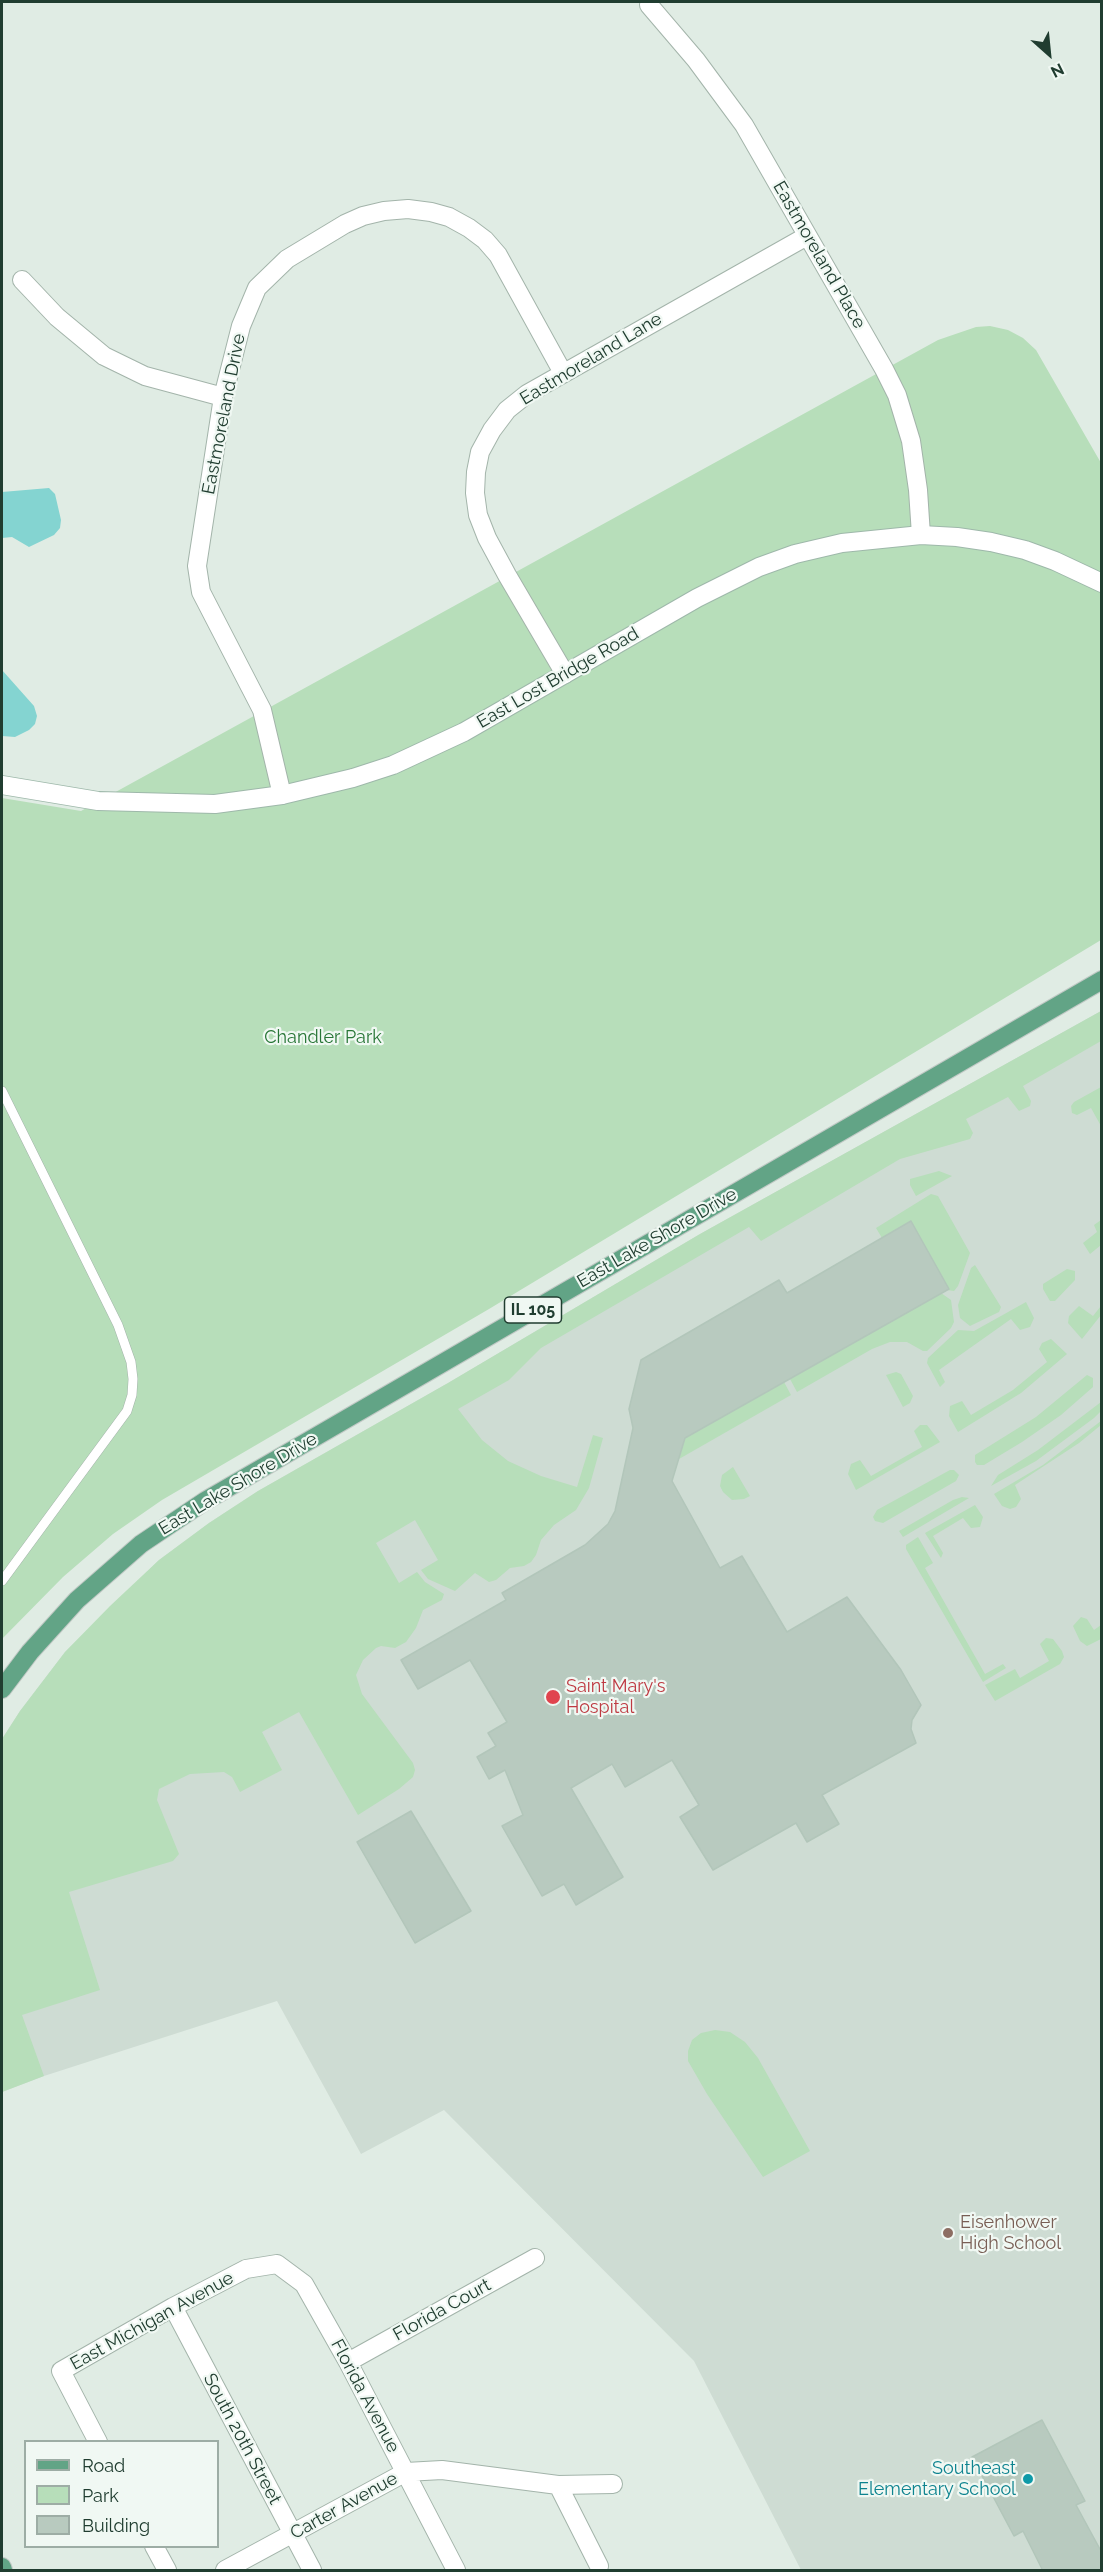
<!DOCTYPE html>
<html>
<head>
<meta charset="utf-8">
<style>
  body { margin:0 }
  #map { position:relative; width:1103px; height:2572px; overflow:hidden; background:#e0ece4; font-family:Raleway,sans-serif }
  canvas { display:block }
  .frame { position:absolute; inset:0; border:3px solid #203d30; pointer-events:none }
  .legend { position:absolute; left:24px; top:2440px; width:195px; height:108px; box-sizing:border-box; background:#f0f8f3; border:2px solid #9dada5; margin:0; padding:8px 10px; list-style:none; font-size:18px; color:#203d30 }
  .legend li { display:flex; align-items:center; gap:12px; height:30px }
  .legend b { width:30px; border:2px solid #9dada5 }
  .north { position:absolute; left:1019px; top:24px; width:60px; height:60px; -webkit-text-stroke:4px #f0f8f3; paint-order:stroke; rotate:153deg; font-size:16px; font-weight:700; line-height:24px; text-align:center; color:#203d30 }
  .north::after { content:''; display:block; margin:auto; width:21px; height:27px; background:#203d30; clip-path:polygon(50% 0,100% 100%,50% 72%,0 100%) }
</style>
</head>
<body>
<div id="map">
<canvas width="1103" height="2572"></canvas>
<div class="frame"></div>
<ul class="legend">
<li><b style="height:8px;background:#62a486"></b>Road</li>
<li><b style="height:16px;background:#b7deba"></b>Park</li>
<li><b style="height:16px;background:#b8cabf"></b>Building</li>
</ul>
<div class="north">N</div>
</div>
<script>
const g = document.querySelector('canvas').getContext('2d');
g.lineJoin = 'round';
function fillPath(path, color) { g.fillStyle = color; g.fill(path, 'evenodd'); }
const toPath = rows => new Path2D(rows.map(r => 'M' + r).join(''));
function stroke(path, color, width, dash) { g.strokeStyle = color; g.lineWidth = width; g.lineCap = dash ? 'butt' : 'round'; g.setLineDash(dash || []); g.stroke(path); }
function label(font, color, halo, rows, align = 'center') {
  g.font = font + ' Raleway,sans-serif'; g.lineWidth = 4.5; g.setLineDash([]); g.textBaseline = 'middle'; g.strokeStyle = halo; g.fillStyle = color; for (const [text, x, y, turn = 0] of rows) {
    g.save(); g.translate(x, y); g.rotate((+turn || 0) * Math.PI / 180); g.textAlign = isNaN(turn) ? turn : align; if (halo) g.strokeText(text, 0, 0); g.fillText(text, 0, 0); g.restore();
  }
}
fillPath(toPath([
  [1101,1011,1101,2570,801,2570,694,2361,444,2110,361,2154,277,2001,44,2076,2,2092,2,1739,20,1711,65,1652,159,1560,209,1523,258,1491,448,1383,700,1234]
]), '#cedcd3');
fillPath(toPath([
  [990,326,1008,330,1023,338,1036,350,1101,463,1101,940,489,1309,162,1500,113,1534,63,1577,2,1639,2,798,81,811,938,340,976,327],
  [1101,1011,1101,1041,1023,1086,1031,1101,1030,1106,1019,1111,1008,1097,966,1119,973,1133,970,1139,900,1159,761,1241,749,1227,541,1348,509,1380,458,1409,482,1440,508,1461,541,1476,577,1487,593,1435,603,1438,589,1488,576,1510,554,1525,541,1540,536,1555,531,1562,524,1566,510,1568,496,1580,489,1582,475,1573,455,1591,428,1579,421,1570,438,1560,415,1520,376,1543,399,1583,417,1572,425,1582,444,1594,442,1600,423,1610,416,1628,406,1642,395,1648,381,1646,376,1648,363,1660,356,1675,362,1694,413,1763,415,1770,413,1777,399,1789,358,1815,299,1712,262,1732,282,1770,240,1792,232,1777,224,1772,190,1774,159,1789,157,1800,179,1854,173,1861,69,1892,100,1990,22,2015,44,2076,2,2092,2,1739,20,1711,65,1652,110,1606,159,1560,209,1523,258,1491,448,1383,700,1234],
  [1101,1087,1101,1126,1091,1108,1077,1115,1072,1113,1071,1106,1074,1102],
  [939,1171,952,1176,916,1196,910,1185,910,1179],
  [931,1194,938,1196,970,1253,958,1286,954,1291,947,1290,911,1221,882,1238,876,1228],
  [1101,1220,1101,1245,1090,1254,1083,1243,1097,1232,1094,1225],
  [975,1265,1001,1307,999,1312,970,1326,960,1318,958,1305,971,1268],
  [1067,1269,1075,1271,1075,1280,1055,1301,1050,1301,1043,1289,1043,1284],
  [941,1293,951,1300,954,1322,951,1328,927,1351,923,1351,907,1342,890,1342,872,1349,797,1392,790,1379],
  [1026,1302,1034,1318,1030,1327,1020,1330,1011,1319,939,1370,945,1382,940,1387,927,1363,928,1358,958,1330,974,1331],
  [1079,1306,1093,1316,1101,1306,1101,1315,1082,1339,1068,1323,1069,1316],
  [1051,1339,1067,1354,1021,1393,958,1432,949,1416,950,1406,962,1401,971,1415,1013,1390,1047,1362,1039,1349,1042,1343],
  [896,1372,901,1374,913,1396,910,1403,903,1407,886,1375],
  [1087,1375,1093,1378,1093,1387,1061,1415,1022,1442,984,1465,977,1465,975,1462,975,1455,1036,1417],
  [784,1382,791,1395,679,1459,685,1438],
  [1101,1402,1101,1411,1094,1418,1036,1461,991,1486,998,1475,1038,1450],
  [1101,1421,1101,1425,1079,1443,1015,1485,1021,1499,1016,1507,1010,1509,1002,1506,994,1494,1043,1465],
  [920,1425,927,1425,940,1442,856,1490,848,1474,851,1464,860,1460,871,1476,922,1447,914,1431],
  [733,1467,750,1496,744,1499,732,1500,723,1492,720,1486,722,1475],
  [950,1470,954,1470,959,1475,956,1481,883,1523,875,1521,873,1517,877,1510],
  [962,1497,969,1498,903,1537,899,1531,953,1500],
  [975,1505,983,1517,980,1527,971,1528,963,1518,933,1536,943,1553,941,1558,925,1533],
  [918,1537,933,1563,925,1568,985,1674,1003,1664,1006,1668,983,1682,906,1549,906,1545],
  [1081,1617,1087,1619,1094,1630,1101,1625,1101,1639,1087,1646,1080,1641,1073,1626],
  [1046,1638,1053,1639,1062,1651,1064,1657,1060,1664,995,1701,985,1685,1015,1669,1020,1678,1049,1661,1040,1644],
  [715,2030,730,2032,745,2042,758,2058,810,2151,763,2177,707,2094,688,2061,688,2051,692,2040,701,2033]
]), '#b7deba');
fillPath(toPath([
  [49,488,55,494,61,520,60,528,54,535,29,547,12,537,2,538,2,492],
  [2,670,34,706,37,716,35,724,29,730,15,737,2,736]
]), '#84d4d1');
const building = toPath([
  [911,1221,949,1289,685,1438,672,1481,720,1568,742,1556,787,1632,847,1597,901,1670,921,1705,912,1720,911,1729,916,1743,822,1795,839,1824,807,1842,796,1823,713,1870,680,1817,699,1805,672,1760,625,1787,612,1764,571,1788,623,1877,576,1905,564,1884,542,1896,502,1826,523,1815,505,1770,489,1779,477,1757,496,1746,488,1733,507,1722,470,1660,418,1689,401,1660,506,1600,502,1593,585,1545,608,1524,615,1511,633,1428,629,1409,641,1360,779,1280,787,1293,911,1221],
  [411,1811,471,1911,415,1943,357,1842,411,1811],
  [1042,2420,1085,2501,1076,2505,1101,2551,1101,2571,1043,2571,1023,2531,1014,2536,972,2457,1042,2420]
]);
fillPath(building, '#b8cabf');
stroke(building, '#b2c6ba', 1.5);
const lane = toPath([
  [2,1091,118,1325,131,1362,133,1379,132,1395,127,1411,2,1581]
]);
const street = toPath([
  [649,5,696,60,744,125,884,369,897,395,911,441,918,490,921,535],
  [22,280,57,317,104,356,145,376,223,397],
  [565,674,507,575,487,538,478,515,475,493,476,472,480,452,492,430,507,410,527,394,807,236],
  [282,795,262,710,201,592,197,566,223,397,241,326,257,288,287,259,345,224,363,216,384,211,408,209,431,212,449,217,469,228,485,240,498,255,563,373],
  [173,2307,312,2570],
  [348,2362,535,2258],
  [98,2442,61,2371,173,2307,246,2269,277,2264,304,2284,348,2362,456,2570],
  [558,2485,599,2566],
  [154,2546,167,2570],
  [225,2570,406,2472,442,2470,558,2485,613,2484]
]);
const secondary = toPath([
  [2,785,98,801,215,804,282,795,353,778,393,765,464,732,697,598,759,567,795,554,842,543,921,535,957,537,991,542,1025,550,1055,561,1102,583]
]);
const primary = toPath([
  [2,1689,30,1652,77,1600,141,1544,205,1501,1102,980],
  [2,2567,3,2570]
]);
stroke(lane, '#a3b4aa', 10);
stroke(street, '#a3b4aa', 20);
stroke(secondary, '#9eb8aa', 20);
stroke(primary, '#c1c9c5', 20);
stroke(lane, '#fff', 9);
stroke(street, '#fff', 18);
stroke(secondary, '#fff', 18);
stroke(primary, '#62a486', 18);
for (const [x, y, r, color] of [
  [553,1697,8,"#e0444e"],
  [948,2233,6,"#8d6e63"],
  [1028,2479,6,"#0f9aa8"]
]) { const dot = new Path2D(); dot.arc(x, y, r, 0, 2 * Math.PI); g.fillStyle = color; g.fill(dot); stroke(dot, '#f0f8f3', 2); }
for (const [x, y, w] of [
  [533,1310,57]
]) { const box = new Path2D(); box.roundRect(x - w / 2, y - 13, w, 26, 4.5); g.fillStyle = '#f0f8f3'; g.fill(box); stroke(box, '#203d30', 1.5); }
label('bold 16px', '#203d30', null, [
  ["IL 105",533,1310]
]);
label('18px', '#203d30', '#f0f8f3', [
  ["Eastmoreland Place",819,255,60],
  ["Eastmoreland Lane",591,359,-31],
  ["Eastmoreland Drive",224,414,-79],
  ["East Lost Bridge Road",558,678,-30],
  ["East Lake Shore Drive",657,1238,-30],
  ["East Lake Shore Drive",238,1484,-31],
  ["Florida Court",442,2310,-29],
  ["East Michigan Avenue",152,2321,-29],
  ["Florida Avenue",365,2396,62],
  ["South 20th Street",242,2439,62],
  ["Carter Avenue",344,2506,-29]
]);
label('18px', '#287637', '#f0f8f3', [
  ["Chandler Park",323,1038]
]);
label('18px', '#be3a42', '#f0f8f3', [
  ["Saint Mary's",566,1687],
  ["Hospital",566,1708]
], 'left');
label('18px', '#785e54', '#f0f8f3', [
  ["Eisenhower",960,2223],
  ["High School",960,2244]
], 'left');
label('18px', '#0d838f', '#f0f8f3', [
  ["Southeast",1016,2469],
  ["Elementary School",1016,2490]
], 'right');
</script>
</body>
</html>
